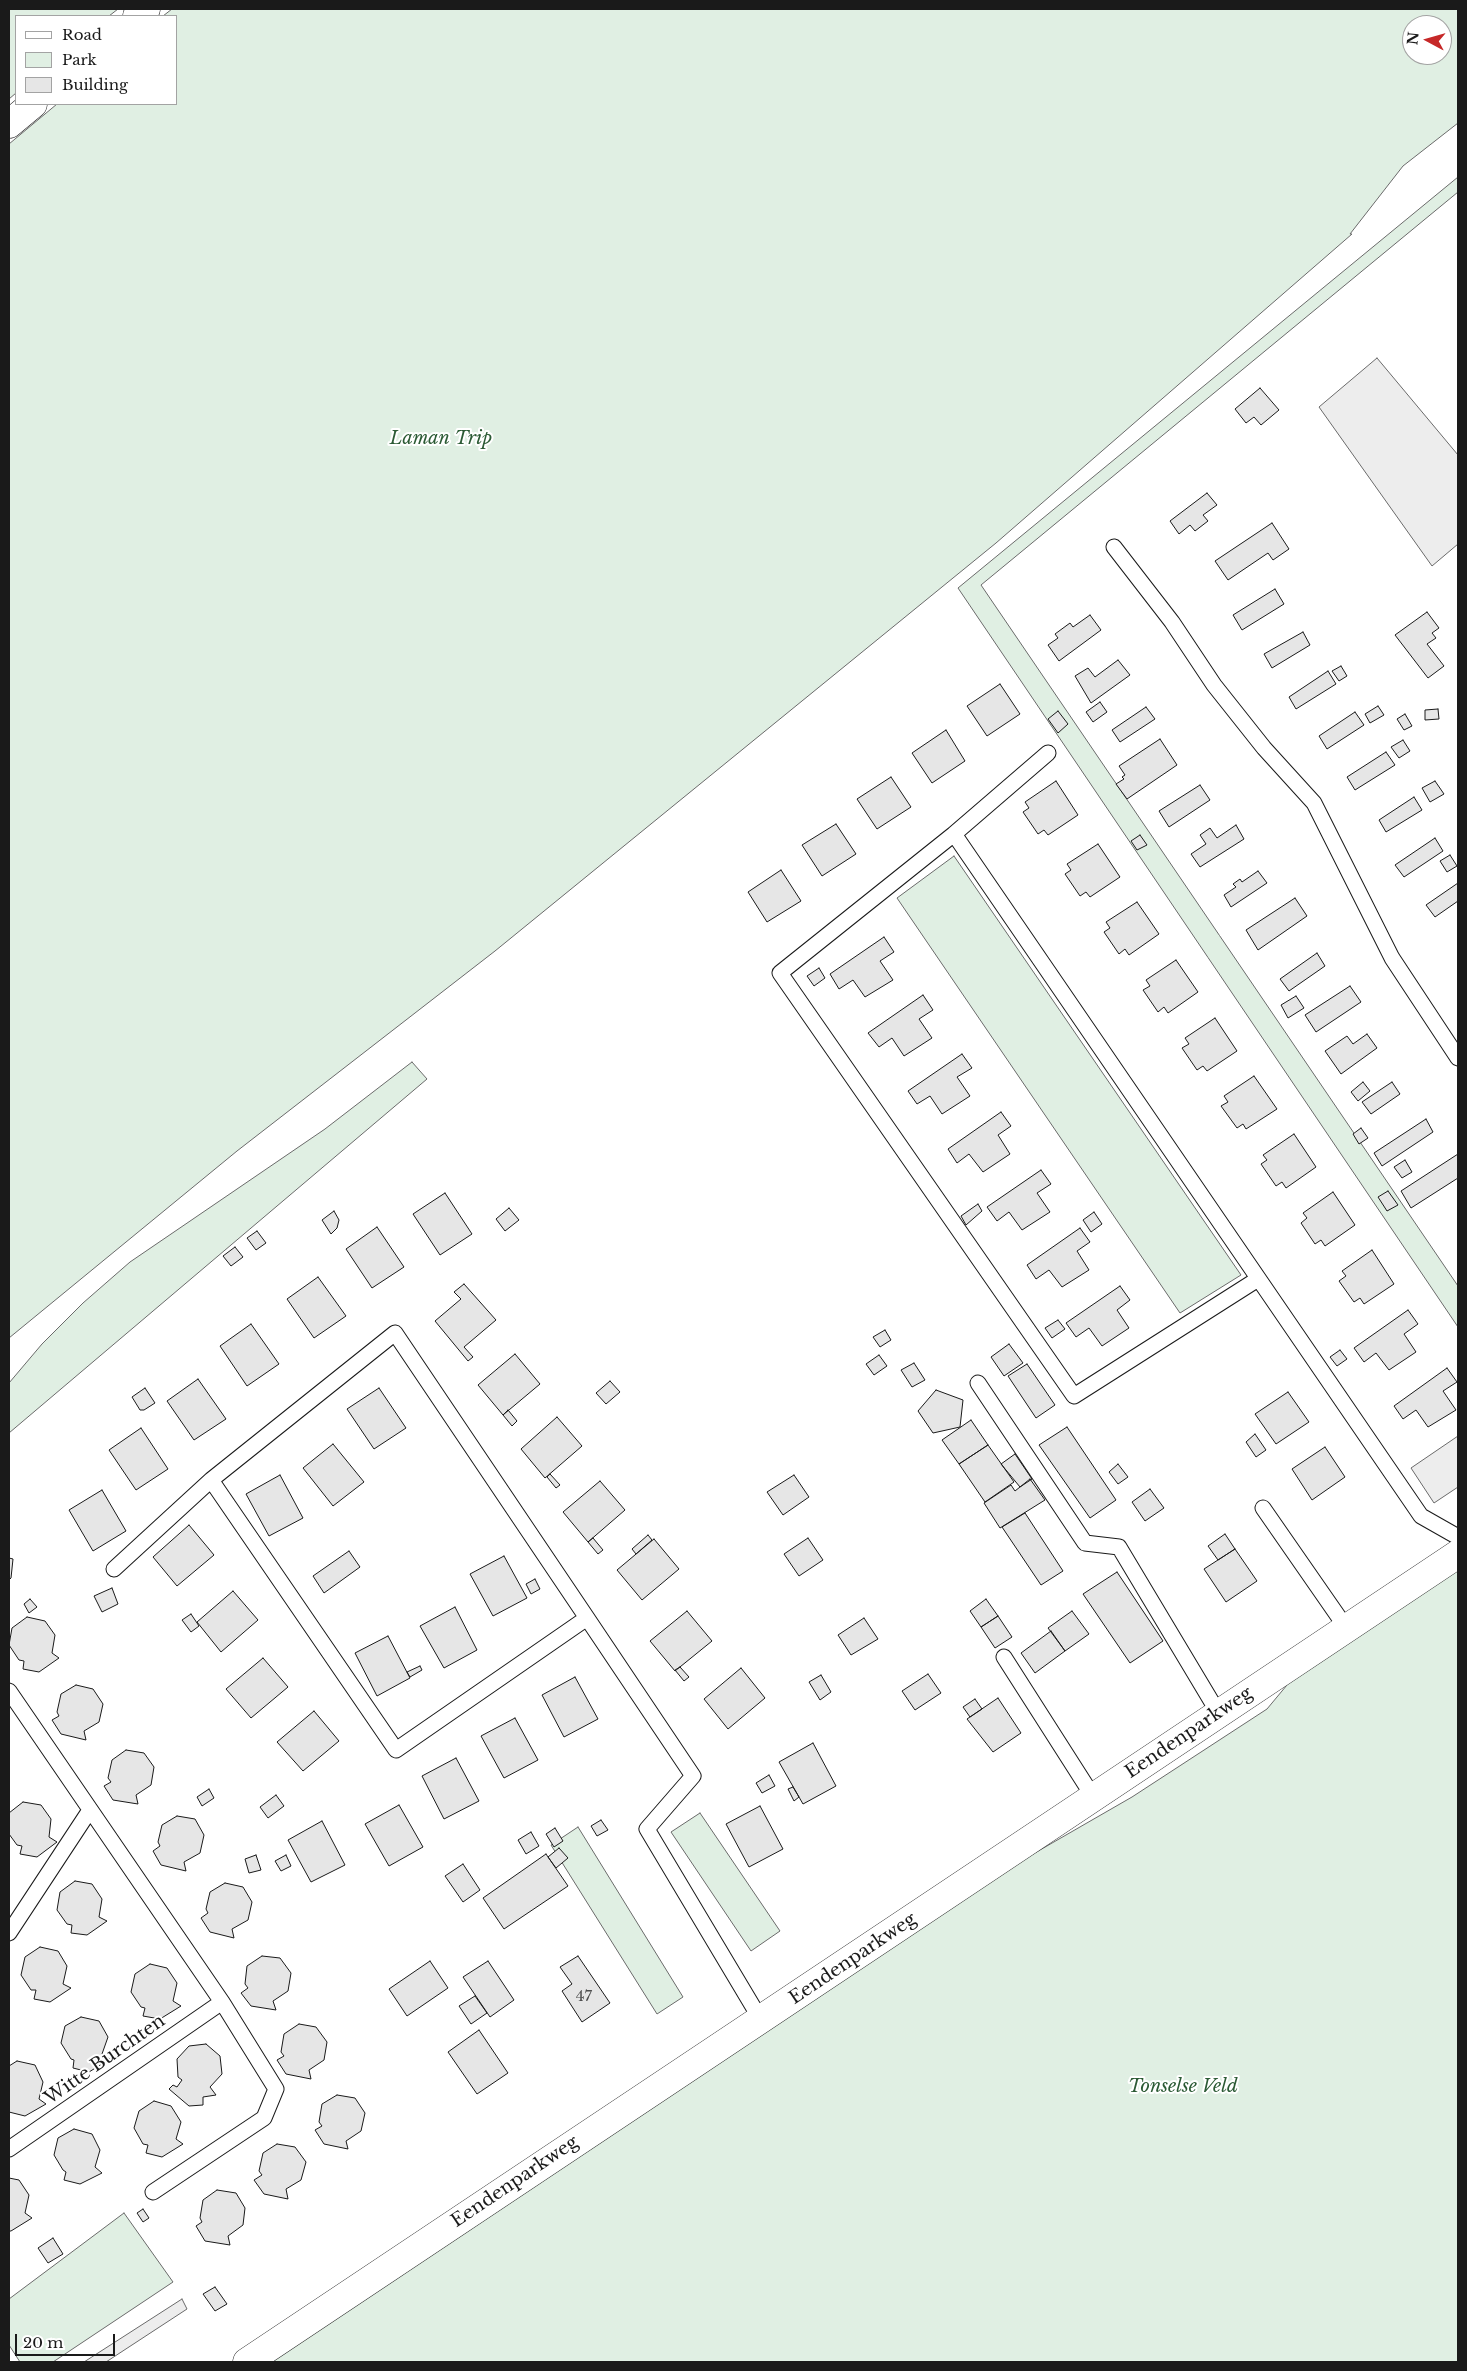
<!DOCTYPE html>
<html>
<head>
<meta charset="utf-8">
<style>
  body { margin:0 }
  #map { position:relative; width:1467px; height:2371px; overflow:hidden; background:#fff; font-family:"Libre Baskerville",serif }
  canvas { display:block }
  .frame { position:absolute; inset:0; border:10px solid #1a1a1a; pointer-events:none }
  .legend { position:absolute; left:15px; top:15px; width:162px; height:90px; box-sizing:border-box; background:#fff; border:1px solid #a3a3a3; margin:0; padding:6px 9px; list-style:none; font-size:15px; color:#1a1a1a }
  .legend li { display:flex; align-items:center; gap:10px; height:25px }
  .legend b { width:25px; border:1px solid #a3a3a3 }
  .north { position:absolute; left:1402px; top:15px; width:50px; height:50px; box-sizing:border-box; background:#fff; border:1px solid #a3a3a3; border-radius:50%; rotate:276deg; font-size:14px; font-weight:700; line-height:20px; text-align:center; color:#1a1a1a }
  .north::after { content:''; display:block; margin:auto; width:18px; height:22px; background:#c62828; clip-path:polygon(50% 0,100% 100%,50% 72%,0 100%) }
  .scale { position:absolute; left:15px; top:2334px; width:100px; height:22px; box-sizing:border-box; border:2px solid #1a1a1a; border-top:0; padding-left:6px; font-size:15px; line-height:18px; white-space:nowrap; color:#1a1a1a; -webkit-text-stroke:4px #fff; paint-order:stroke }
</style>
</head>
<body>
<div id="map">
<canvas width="1467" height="2371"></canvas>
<div class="frame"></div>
<ul class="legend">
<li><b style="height:6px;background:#fff"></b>Road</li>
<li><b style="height:14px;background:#e0efe3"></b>Park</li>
<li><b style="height:14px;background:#e6e6e6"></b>Building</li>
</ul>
<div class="north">N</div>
<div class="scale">20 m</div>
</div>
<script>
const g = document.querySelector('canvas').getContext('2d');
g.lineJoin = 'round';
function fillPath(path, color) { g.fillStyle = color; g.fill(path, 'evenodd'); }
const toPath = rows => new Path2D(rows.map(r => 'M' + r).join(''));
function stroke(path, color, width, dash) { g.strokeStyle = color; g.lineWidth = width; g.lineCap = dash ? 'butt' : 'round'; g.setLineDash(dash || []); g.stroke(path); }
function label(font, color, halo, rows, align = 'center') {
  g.font = font + ' "Libre Baskerville",serif'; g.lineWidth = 4; g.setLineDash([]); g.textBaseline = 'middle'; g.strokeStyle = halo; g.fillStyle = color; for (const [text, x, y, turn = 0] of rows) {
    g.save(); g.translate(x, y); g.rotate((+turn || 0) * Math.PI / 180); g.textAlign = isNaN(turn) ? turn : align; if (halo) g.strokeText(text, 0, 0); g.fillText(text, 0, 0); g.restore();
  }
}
const green = toPath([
  [9,9,118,9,109,16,16,16,16,93,9,99,9,9],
  [172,9,1458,9,1458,123,1403,166,1350,234,1352,234,996,543,495,951,237,1151,9,1338,9,144,57,104,176,104,176,16,163,16,172,9],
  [1412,25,1442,25,1442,55,1412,55,1412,25],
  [1458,177,1458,192,981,585,1458,1286,1458,1327,958,588,1458,177],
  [954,856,1241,1275,1180,1313,897,898,954,856],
  [412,1062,427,1079,9,1433,9,1383,42,1344,83,1303,130,1262,325,1129,412,1062],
  [1458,1564,1458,2362,266,2362,1000,1873,1132,1797,1267,1709,1297,1673,1458,1564],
  [700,1813,780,1931,751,1951,671,1832,700,1813],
  [578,1827,683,1997,657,2014,551,1845,578,1827],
  [124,2213,173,2282,53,2362,20,2362,9,2345,9,2299,124,2213]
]);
fillPath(green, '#e0efe3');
stroke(green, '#6a6a6a', 1);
const parking = toPath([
  [1377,358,1458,455,1458,544,1432,566,1319,407,1377,358],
  [1458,1436,1458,1487,1434,1503,1411,1468,1458,1436],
  [182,2299,187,2309,106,2362,84,2362,182,2299]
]);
fillPath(parking, '#ededed');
stroke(parking, '#6a6a6a', 1);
const building = toPath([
  [1260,388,1279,410,1261,425,1254,417,1246,423,1235,409,1260,388],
  [1207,493,1217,505,1203,515,1208,521,1195,531,1190,525,1179,534,1170,521,1207,493],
  [1272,523,1289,549,1273,560,1268,553,1228,580,1215,561,1272,523],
  [1275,589,1284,604,1242,630,1233,615,1275,589],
  [1427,612,1439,628,1432,633,1436,638,1427,644,1444,666,1428,678,1395,635,1427,612],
  [1090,615,1101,630,1059,661,1048,645,1058,638,1055,634,1070,623,1073,627,1090,615],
  [1303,632,1310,645,1272,668,1264,654,1303,632],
  [1118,660,1130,675,1091,703,1075,676,1088,668,1095,677,1118,660],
  [1341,666,1347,676,1339,681,1332,671,1341,666],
  [1328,671,1336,684,1296,709,1289,697,1328,671],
  [1000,684,1020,714,987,736,967,706,1000,684],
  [1100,702,1107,712,1093,722,1086,712,1100,702],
  [1378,706,1384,715,1370,723,1365,714,1378,706],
  [1146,707,1155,719,1120,742,1112,730,1146,707],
  [1438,709,1439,719,1425,720,1425,710,1438,709],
  [1058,711,1068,724,1058,733,1048,719,1058,711],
  [1355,712,1364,725,1327,749,1319,736,1355,712],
  [1405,714,1412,726,1404,730,1397,719,1405,714],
  [946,730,965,761,932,783,912,753,946,730],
  [1160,739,1177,765,1127,799,1116,784,1124,779,1122,777,1125,775,1119,766,1160,739],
  [1403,740,1410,751,1399,758,1391,747,1403,740],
  [1386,752,1395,765,1355,790,1347,777,1386,752],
  [891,777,911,807,877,829,857,799,891,777],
  [1056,781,1078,815,1048,835,1044,830,1038,834,1023,812,1029,808,1025,802,1056,781],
  [1435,781,1444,794,1430,802,1422,788,1435,781],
  [1200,785,1210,800,1169,827,1159,811,1200,785],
  [1414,797,1422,810,1386,832,1379,820,1414,797],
  [836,824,856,854,822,876,802,845,836,824],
  [1236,825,1244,839,1200,867,1191,854,1206,844,1200,835,1210,828,1217,838,1236,825],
  [1140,835,1147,845,1137,850,1131,841,1140,835],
  [1435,838,1443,851,1404,877,1395,865,1435,838],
  [1098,844,1120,877,1090,897,1086,892,1080,896,1065,874,1071,870,1067,864,1098,844],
  [1450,855,1457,866,1447,872,1440,861,1450,855],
  [781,870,801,901,767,922,748,892,781,870],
  [1258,871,1267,883,1231,907,1224,895,1236,887,1233,884,1240,879,1242,882,1258,871],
  [1458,883,1458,901,1435,917,1426,905,1458,883],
  [1295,898,1307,916,1258,950,1246,930,1295,898],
  [1137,902,1159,934,1129,955,1125,949,1119,954,1104,932,1110,928,1106,922,1137,902],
  [884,937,894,952,880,961,893,980,865,997,853,980,839,989,830,974,884,937],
  [1317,953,1325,966,1289,991,1280,979,1317,953],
  [1176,960,1198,992,1168,1013,1164,1007,1158,1012,1143,990,1150,986,1146,980,1176,960],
  [819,968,825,978,814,986,807,976,819,968],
  [1350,986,1361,1002,1316,1032,1305,1015,1350,986],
  [923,995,933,1010,919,1019,932,1038,904,1056,892,1038,879,1047,868,1033,923,995],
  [1296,996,1304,1008,1288,1018,1281,1005,1296,996],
  [1215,1018,1237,1051,1207,1071,1203,1066,1197,1070,1182,1048,1189,1044,1185,1038,1215,1018],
  [1367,1034,1377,1048,1341,1074,1325,1051,1347,1036,1353,1044,1367,1034],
  [962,1054,972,1068,957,1077,970,1096,942,1114,930,1096,917,1104,908,1091,962,1054],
  [1254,1076,1277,1109,1246,1129,1243,1124,1237,1128,1221,1106,1228,1102,1224,1096,1254,1076],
  [1363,1082,1370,1091,1358,1101,1351,1092,1363,1082],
  [1392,1082,1400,1094,1371,1114,1362,1102,1392,1082],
  [1001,1112,1011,1126,998,1135,1010,1154,983,1172,969,1154,957,1163,948,1149,1001,1112],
  [1426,1119,1433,1132,1382,1166,1374,1153,1426,1119],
  [1361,1128,1368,1138,1359,1144,1353,1134,1361,1128],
  [1294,1134,1316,1167,1286,1188,1282,1182,1276,1186,1261,1164,1267,1160,1263,1155,1294,1134],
  [1458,1154,1458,1178,1411,1208,1401,1191,1458,1154],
  [1405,1160,1412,1172,1402,1178,1394,1167,1405,1160],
  [1041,1170,1051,1184,1037,1193,1050,1212,1022,1230,1009,1212,997,1221,987,1207,1041,1170],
  [1388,1191,1398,1205,1387,1211,1378,1197,1388,1191],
  [1333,1192,1355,1225,1325,1246,1321,1240,1315,1244,1301,1223,1307,1218,1303,1213,1333,1192],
  [445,1193,472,1234,440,1255,413,1214,445,1193],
  [978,1204,982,1211,966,1225,961,1216,978,1204],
  [509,1208,519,1220,505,1231,496,1219,509,1208],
  [334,1211,339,1220,337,1228,331,1234,322,1220,334,1211],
  [1094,1212,1102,1224,1091,1232,1083,1220,1094,1212],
  [377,1227,404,1267,372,1288,346,1249,377,1227],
  [1080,1228,1090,1242,1077,1251,1089,1270,1062,1287,1049,1270,1036,1279,1027,1265,1080,1228],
  [257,1231,266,1243,256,1250,247,1238,257,1231],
  [235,1247,243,1257,231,1266,223,1256,235,1247],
  [1372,1250,1394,1284,1364,1304,1360,1298,1354,1302,1339,1281,1346,1276,1342,1271,1372,1250],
  [318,1277,346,1316,314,1338,287,1299,318,1277],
  [464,1284,496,1320,464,1347,473,1357,468,1361,435,1321,461,1299,454,1292,464,1284],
  [1120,1286,1130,1300,1117,1310,1129,1328,1102,1346,1089,1328,1076,1337,1066,1323,1120,1286],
  [1408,1310,1418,1324,1404,1334,1416,1352,1389,1370,1376,1353,1364,1362,1354,1348,1408,1310],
  [1058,1320,1065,1329,1052,1338,1045,1328,1058,1320],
  [251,1324,279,1364,247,1386,220,1346,251,1324],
  [885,1330,891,1340,880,1347,873,1337,885,1330],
  [1009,1344,1023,1363,1004,1376,991,1357,1009,1344],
  [1340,1350,1347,1359,1337,1366,1330,1357,1340,1350],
  [515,1354,540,1384,503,1415,478,1385,515,1354],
  [879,1355,887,1366,874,1375,866,1364,879,1355],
  [914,1363,925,1380,912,1387,901,1370,914,1363],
  [1027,1364,1055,1405,1036,1418,1008,1376,1027,1364],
  [1447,1368,1457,1382,1443,1391,1456,1410,1428,1427,1416,1410,1403,1419,1394,1406,1447,1368],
  [198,1379,226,1419,194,1440,167,1401,198,1379],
  [610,1381,620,1392,606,1404,596,1393,610,1381],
  [145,1388,155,1403,144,1410,140,1410,132,1397,145,1388],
  [379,1388,406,1428,374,1449,347,1409,379,1388],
  [936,1390,963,1400,960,1427,933,1433,918,1411,936,1390],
  [1288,1392,1309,1422,1276,1444,1255,1414,1288,1392],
  [508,1410,517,1421,512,1426,503,1415,508,1410],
  [557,1417,582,1446,545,1478,521,1449,557,1417],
  [971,1420,988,1445,959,1464,942,1440,971,1420],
  [1067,1427,1116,1500,1090,1518,1039,1445,1067,1427],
  [141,1428,168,1469,136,1490,109,1450,141,1428],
  [1255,1434,1266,1450,1256,1457,1246,1442,1255,1434],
  [333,1444,364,1482,333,1506,303,1468,333,1444],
  [988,1445,1014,1482,985,1502,959,1464,988,1445],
  [1325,1447,1345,1477,1312,1500,1292,1469,1325,1447],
  [1015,1454,1032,1479,1020,1487,1001,1464,1015,1454],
  [1118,1464,1128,1477,1118,1484,1109,1472,1118,1464],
  [550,1474,560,1485,556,1488,547,1477,550,1474],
  [280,1475,303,1518,269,1536,246,1494,280,1475],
  [794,1475,809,1497,783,1515,767,1492,794,1475],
  [1030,1479,1045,1500,1000,1528,984,1503,1011,1485,1015,1491,1030,1479],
  [600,1481,625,1510,588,1542,563,1512,600,1481],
  [1150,1489,1164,1508,1145,1521,1132,1502,1150,1489],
  [102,1490,126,1531,93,1551,69,1510,102,1490],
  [1025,1513,1063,1571,1041,1585,1002,1527,1025,1513],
  [189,1525,214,1555,177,1586,153,1557,189,1525],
  [1225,1534,1235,1549,1218,1560,1208,1546,1225,1534],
  [648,1535,652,1540,636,1554,632,1549,648,1535],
  [593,1538,603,1550,598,1554,588,1542,593,1538],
  [808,1538,823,1560,799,1576,784,1554,808,1538],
  [654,1539,679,1569,642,1600,617,1570,654,1539],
  [1235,1549,1257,1581,1226,1602,1204,1569,1235,1549],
  [349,1551,360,1567,324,1593,313,1576,349,1551],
  [504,1556,527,1598,493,1616,470,1574,504,1556],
  [9,1558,13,1559,11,1578,9,1580,9,1558],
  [1117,1572,1163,1641,1130,1663,1083,1594,1117,1572],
  [535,1579,540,1589,531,1594,526,1584,535,1579],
  [112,1588,118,1604,102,1612,94,1596,112,1588],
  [233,1591,258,1620,221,1652,197,1622,233,1591],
  [30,1599,37,1607,29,1613,24,1604,30,1599],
  [986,1599,998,1616,981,1627,970,1611,986,1599],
  [455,1607,477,1650,444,1668,420,1626,455,1607],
  [687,1611,712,1641,675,1671,650,1641,687,1611],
  [1072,1611,1089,1634,1065,1651,1048,1628,1072,1611],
  [191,1614,199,1626,191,1632,182,1620,191,1614],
  [998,1616,1012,1637,995,1648,981,1627,998,1616],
  [27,1617,45,1621,55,1635,52,1653,59,1658,39,1672,23,1669,24,1661,19,1660,9,1645,12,1628,27,1617],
  [864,1618,878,1639,851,1655,838,1635,864,1618],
  [1051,1631,1065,1651,1035,1673,1021,1653,1051,1631],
  [388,1636,410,1678,377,1696,355,1653,388,1636],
  [263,1658,288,1687,251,1718,226,1689,263,1658],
  [420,1666,422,1670,410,1677,407,1672,420,1666],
  [680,1667,689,1677,684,1681,675,1670,680,1667],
  [741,1668,765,1698,728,1729,704,1699,741,1668],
  [928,1674,941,1693,915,1710,902,1691,928,1674],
  [821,1675,831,1692,820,1700,809,1682,821,1675],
  [575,1677,598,1719,564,1737,542,1695,575,1677],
  [76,1685,93,1689,103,1704,99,1722,84,1731,86,1740,61,1734,52,1720,59,1716,57,1712,61,1694,76,1685],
  [998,1698,1021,1733,993,1752,967,1719,998,1698],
  [975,1699,982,1709,970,1717,963,1707,975,1699],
  [314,1711,339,1741,303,1771,277,1742,314,1711],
  [515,1718,538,1760,504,1778,481,1736,515,1718],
  [813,1743,836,1786,803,1804,779,1762,813,1743],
  [126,1750,144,1753,154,1767,151,1785,136,1795,138,1804,113,1800,104,1786,111,1782,108,1778,112,1760,126,1750],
  [456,1758,479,1801,444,1819,422,1776,456,1758],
  [769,1775,775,1786,762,1793,756,1783,769,1775],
  [793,1787,799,1797,794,1801,788,1789,793,1787],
  [209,1789,214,1798,202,1806,197,1797,209,1789],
  [276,1795,284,1806,268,1818,260,1807,276,1795],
  [23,1802,41,1805,51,1819,49,1837,57,1842,37,1857,20,1854,22,1846,17,1845,9,1834,9,1813,23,1802],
  [399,1805,423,1847,389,1866,365,1824,399,1805],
  [760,1806,783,1849,749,1867,726,1824,760,1806],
  [177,1816,195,1819,204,1835,200,1853,184,1862,186,1871,161,1865,153,1851,160,1846,158,1842,162,1825,177,1816],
  [601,1820,608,1830,597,1836,591,1826,601,1820],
  [322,1821,345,1865,311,1882,288,1840,322,1821],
  [555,1828,563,1841,554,1847,546,1834,555,1828],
  [531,1832,539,1846,526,1854,518,1840,531,1832],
  [559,1848,568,1858,556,1868,548,1857,559,1848],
  [546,1854,568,1886,504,1929,483,1898,546,1854],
  [256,1855,261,1870,249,1873,245,1859,256,1855],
  [286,1855,291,1866,281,1871,275,1861,286,1855],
  [463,1864,480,1890,463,1902,445,1876,463,1864],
  [75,1881,92,1884,102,1899,99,1917,107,1921,87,1935,71,1933,72,1925,67,1924,57,1910,60,1892,75,1881],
  [225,1883,243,1887,252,1902,248,1920,232,1929,234,1938,210,1932,201,1918,208,1913,206,1909,210,1892,225,1883],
  [40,1947,58,1951,67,1966,63,1984,71,1988,50,2002,34,1999,36,1990,31,1990,21,1975,25,1957,40,1947],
  [262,1956,280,1958,291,1973,288,1991,273,2001,276,2010,251,2006,241,1993,248,1988,245,1984,247,1966,262,1956],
  [578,1956,610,2003,582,2022,562,1991,572,1984,560,1967,578,1956],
  [430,1961,448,1988,407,2016,389,1989,430,1961],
  [488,1961,514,2000,490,2017,463,1977,488,1961],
  [150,1964,167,1968,177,1983,173,2001,181,2006,160,2019,143,2016,145,2008,141,2007,131,1992,135,1974,150,1964],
  [475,1996,487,2013,471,2024,459,2006,475,1996],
  [81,2017,99,2021,108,2037,102,2054,110,2059,89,2072,73,2068,74,2060,71,2059,61,2043,65,2026,81,2017],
  [299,2024,316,2027,327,2042,324,2060,309,2070,311,2079,286,2074,277,2060,284,2056,281,2052,284,2034,299,2024],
  [479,2030,508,2073,477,2094,448,2052,479,2030],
  [206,2044,220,2056,222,2074,210,2087,216,2095,203,2097,203,2105,189,2106,169,2089,173,2085,177,2087,182,2080,178,2077,177,2059,189,2046,206,2044],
  [17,2061,35,2065,43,2082,39,2099,46,2104,25,2116,9,2112,9,2066,17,2061],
  [337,2095,355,2098,365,2113,361,2131,346,2141,348,2149,324,2144,315,2130,322,2126,319,2122,322,2104,337,2095],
  [154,2101,171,2106,181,2122,176,2139,183,2144,162,2157,146,2153,148,2145,143,2144,134,2128,139,2111,154,2101],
  [74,2129,92,2134,100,2150,95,2167,102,2173,80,2184,64,2180,66,2172,63,2170,54,2155,58,2138,74,2129],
  [277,2144,295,2147,306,2162,301,2180,286,2189,288,2199,264,2194,254,2180,262,2175,259,2171,263,2153,277,2144],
  [9,2178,19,2180,29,2195,25,2213,32,2218,11,2231,9,2231,9,2178],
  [217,2190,236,2193,245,2208,243,2225,228,2236,230,2245,205,2241,196,2226,202,2222,200,2218,203,2200,217,2190],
  [143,2209,149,2218,143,2222,137,2213,143,2209],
  [53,2238,63,2254,48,2263,38,2248,53,2238],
  [215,2287,227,2304,215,2311,203,2294,215,2287]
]);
fillPath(building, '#e6e6e6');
stroke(building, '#1a1a1a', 1);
const lane = toPath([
  [1114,547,1172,622,1214,685,1264,748,1314,803,1392,958,1458,1058],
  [954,834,1048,753],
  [1258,1279,1074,1396,780,973,954,834,1421,1516,1458,1537],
  [978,1383,1085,1543,1119,1547,1219,1714],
  [1263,1508,1347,1629],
  [114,1569,211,1480],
  [587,1618,396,1750,211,1480,395,1333,587,1618,693,1776,647,1829,761,2020],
  [1004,1657,1094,1798],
  [9,1691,222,2002,9,2149],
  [9,1933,90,1810],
  [153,2192,264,2118,276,2089,222,2002]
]);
const street = toPath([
  [137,16,146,9],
  [9,124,33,104],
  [247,2362,1458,1554]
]);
stroke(lane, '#1a1a1a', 17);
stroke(street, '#1a1a1a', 29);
stroke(lane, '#fff', 15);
stroke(street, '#fff', 28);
label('15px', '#4d4d4d', null, [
  ["47",584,1997]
]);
label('italic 18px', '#2b5a34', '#fff', [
  ["Laman Trip",441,439],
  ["Tonselse Veld",1183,2087]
]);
label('18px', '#1a1a1a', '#fff', [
  ["Eendenparkweg",1189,1733,-34],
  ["Eendenparkweg",853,1959,-34],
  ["Witte Burchten",105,2060,-35],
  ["Eendenparkweg",515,2182,-34]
]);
</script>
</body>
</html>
